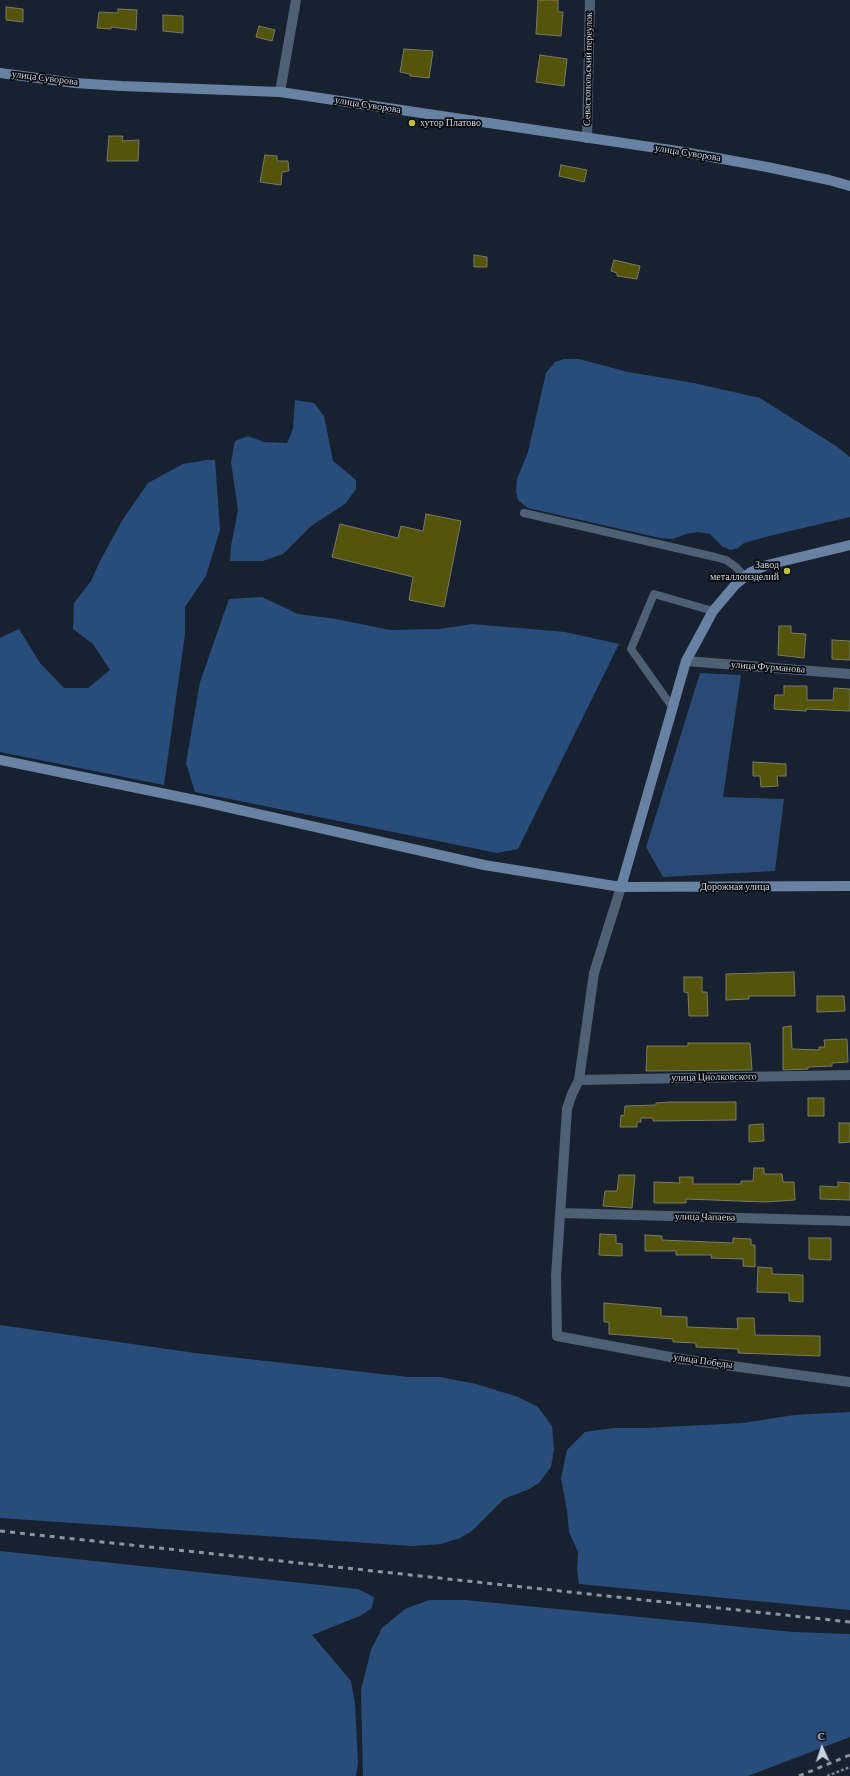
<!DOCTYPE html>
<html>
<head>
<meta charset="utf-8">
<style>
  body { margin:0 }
  #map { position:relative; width:850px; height:1776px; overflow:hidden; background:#17212f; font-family:"Crimson Pro",serif }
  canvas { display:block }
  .north { position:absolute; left:802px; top:1728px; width:40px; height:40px; -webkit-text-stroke:3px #070b10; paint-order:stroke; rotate:357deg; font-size:11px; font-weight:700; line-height:16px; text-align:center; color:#cdd4dd }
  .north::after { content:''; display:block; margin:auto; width:14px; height:18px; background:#cdd4dd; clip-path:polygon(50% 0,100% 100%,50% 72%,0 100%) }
</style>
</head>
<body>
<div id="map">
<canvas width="850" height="1776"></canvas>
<div class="north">С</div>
</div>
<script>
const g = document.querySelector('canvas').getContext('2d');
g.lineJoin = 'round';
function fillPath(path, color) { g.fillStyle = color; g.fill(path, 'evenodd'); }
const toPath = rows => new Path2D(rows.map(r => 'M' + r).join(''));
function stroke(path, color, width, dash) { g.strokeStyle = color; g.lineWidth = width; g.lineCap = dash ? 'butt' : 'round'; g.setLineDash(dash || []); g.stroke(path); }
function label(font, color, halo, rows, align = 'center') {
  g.font = font + ' "Crimson Pro",serif'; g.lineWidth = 3.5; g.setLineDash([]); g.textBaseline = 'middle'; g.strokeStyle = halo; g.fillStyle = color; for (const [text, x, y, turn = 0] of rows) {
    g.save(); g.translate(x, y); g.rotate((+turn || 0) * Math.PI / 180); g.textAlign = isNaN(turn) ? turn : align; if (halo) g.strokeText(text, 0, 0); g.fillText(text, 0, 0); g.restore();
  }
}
fillPath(toPath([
  [700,673,741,675,723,797,784,799,775,871,663,877,646,847]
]), '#294a74');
fillPath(toPath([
  [564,359,579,359,628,372,694,383,760,398,836,446,850,457,850,517,769,536,744,543,738,548,731,550,723,547,710,534,698,532,686,534,673,539,660,538,528,508,518,500,516,491,517,479,528,452,546,373,555,362],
  [295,400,314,403,324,416,333,461,356,480,356,489,345,504,311,526,283,554,263,561,230,561,231,546,238,510,231,462,235,441,248,436,264,442,287,443,293,429],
  [207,460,215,460,220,530,206,576,185,607,185,634,164,785,0,752,0,638,19,629,40,663,64,688,88,688,110,670,93,644,73,629,74,603,91,581,100,561,123,519,148,483,183,464],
  [262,597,298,614,336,619,390,630,439,629,472,624,565,632,619,644,518,849,497,853,195,792,186,763,200,682,229,599],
  [0,1325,195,1353,408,1377,440,1377,476,1384,518,1397,538,1407,552,1426,554,1449,551,1467,539,1483,529,1489,504,1499,472,1531,460,1538,441,1544,412,1546,0,1518],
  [850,1412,850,1610,579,1584,577,1570,578,1552,569,1532,567,1510,561,1478,567,1450,585,1432,614,1428,646,1428,743,1423,794,1415],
  [0,1551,358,1589,374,1597,372,1608,360,1616,312,1635,351,1681,355,1704,358,1763,356,1776,0,1776],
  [429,1600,465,1600,794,1632,850,1634,850,1737,748,1776,363,1776,361,1690,371,1650,382,1628,405,1609]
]), '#294d7b');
const building = toPath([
  [538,0,558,0,558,12,563,12,561,36,536,34,538,0],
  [6,7,23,9,23,22,6,20,6,7],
  [118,9,137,10,136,30,111,27,111,29,97,28,99,12,118,13,118,9],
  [163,15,183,16,183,33,163,31,163,15],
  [259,26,275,30,272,41,256,37,259,26],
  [404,49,433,51,429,78,410,76,410,74,400,72,404,49],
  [540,55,567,59,564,86,536,82,540,55],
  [109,136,123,136,122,141,139,140,138,161,107,161,109,136],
  [265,155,277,156,277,161,288,161,289,171,282,172,281,185,260,182,265,155],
  [561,165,587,170,584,182,559,176,561,165],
  [474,255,487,257,487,267,474,267,474,255],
  [614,260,640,266,637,279,617,276,617,273,611,271,614,260],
  [426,514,461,521,444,607,409,600,413,577,332,557,340,524,398,538,401,526,423,531,426,514],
  [779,626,791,626,791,633,806,634,804,658,778,655,779,626],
  [832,640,850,641,850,660,832,659,832,640],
  [784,686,807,686,807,700,833,700,834,688,850,689,850,711,806,709,806,711,774,709,775,695,784,695,784,686],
  [753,762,786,764,786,776,777,776,778,786,761,787,760,776,753,776,753,762],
  [794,972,795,996,749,996,749,999,726,1000,726,974,794,972],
  [684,977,702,977,702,992,707,992,708,1016,689,1016,688,993,684,992,684,977],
  [817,996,844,996,845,1011,817,1012,817,996],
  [791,1026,792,1049,819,1050,819,1047,825,1047,824,1040,847,1039,848,1062,832,1063,832,1066,808,1067,808,1069,783,1070,783,1027,791,1026],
  [688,1043,750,1043,752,1070,646,1071,647,1046,688,1046,688,1043],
  [808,1098,824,1098,824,1116,808,1116,808,1098],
  [671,1102,736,1102,736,1120,653,1121,653,1118,641,1118,641,1122,637,1122,637,1127,620,1127,621,1115,624,1116,625,1106,656,1105,656,1103,671,1102],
  [839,1123,850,1123,850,1142,839,1143,839,1123],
  [763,1124,764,1141,749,1142,749,1125,763,1124],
  [754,1168,764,1168,764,1174,782,1174,783,1182,794,1182,795,1200,765,1202,686,1199,686,1203,654,1203,654,1182,680,1183,679,1177,693,1177,693,1184,741,1184,741,1181,753,1181,754,1168],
  [619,1175,635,1175,632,1208,603,1206,605,1191,617,1191,619,1175],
  [838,1182,850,1183,850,1200,820,1199,820,1186,838,1187,838,1182],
  [600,1234,616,1235,616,1243,622,1244,622,1256,599,1255,600,1234],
  [645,1235,662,1236,662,1240,733,1243,733,1238,751,1239,751,1245,755,1245,755,1267,743,1266,743,1259,711,1258,712,1255,676,1255,676,1251,645,1251,645,1235],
  [809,1238,831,1238,831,1260,809,1259,809,1238],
  [758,1267,772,1268,772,1274,803,1275,803,1302,789,1301,789,1293,757,1292,758,1267],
  [604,1303,661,1308,661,1316,687,1317,687,1327,738,1329,737,1318,754,1318,755,1335,820,1336,820,1356,738,1353,738,1349,696,1347,696,1343,673,1342,673,1339,609,1334,609,1322,604,1322,604,1303]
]);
fillPath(building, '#54540b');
stroke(building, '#7a7a67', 1);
stroke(toPath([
  [827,1776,850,1767]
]), '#79828d', 2.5, [3, 2]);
stroke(toPath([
  [524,513,715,557,726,560,736,567,745,577],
  [673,708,631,649,654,594,713,611]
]), '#4f5f74', 8);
stroke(toPath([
  [280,92,296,0],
  [587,138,590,0],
  [686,661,850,674],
  [621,887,594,973,579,1080,572,1094,567,1109,556,1276,557,1336,681,1359,850,1382],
  [579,1080,850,1075],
  [560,1213,850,1221]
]), '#4f5f74', 10);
stroke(toPath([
  [0,73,75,83,121,86,280,92,684,152,767,167,829,180,850,186],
  [0,760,200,801,484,865,621,887,850,886],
  [621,887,686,661,713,611,736,584,751,572,767,565,850,545]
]), '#6882a4', 10);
stroke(toPath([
  [0,1531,850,1622],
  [799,1776,850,1755]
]), '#8c949f', 3, [5, 5]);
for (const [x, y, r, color] of [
  [412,123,4,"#bebf42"],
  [787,571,4,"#bebf42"]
]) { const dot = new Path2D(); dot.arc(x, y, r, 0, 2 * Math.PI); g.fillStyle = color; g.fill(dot); stroke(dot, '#070b10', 1.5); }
label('10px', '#cdd4dd', '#070b10', [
  ["Севастопольский переулок",588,69,-89],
  ["улица Суворова",45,78,7],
  ["улица Суворова",368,105,9],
  ["улица Суворова",688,153,9],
  ["улица Фурманова",768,667,4],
  ["Дорожная улица",735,887],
  ["улица Циолковского",714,1077,-1],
  ["улица Чапаева",705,1217,1],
  ["улица Победы",703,1361,8]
]);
label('10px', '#cdd4dd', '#070b10', [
  ["хутор Платово",420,123],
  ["Завод",779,565,"right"],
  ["металлоизделий",779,577,"right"]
], 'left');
</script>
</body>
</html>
